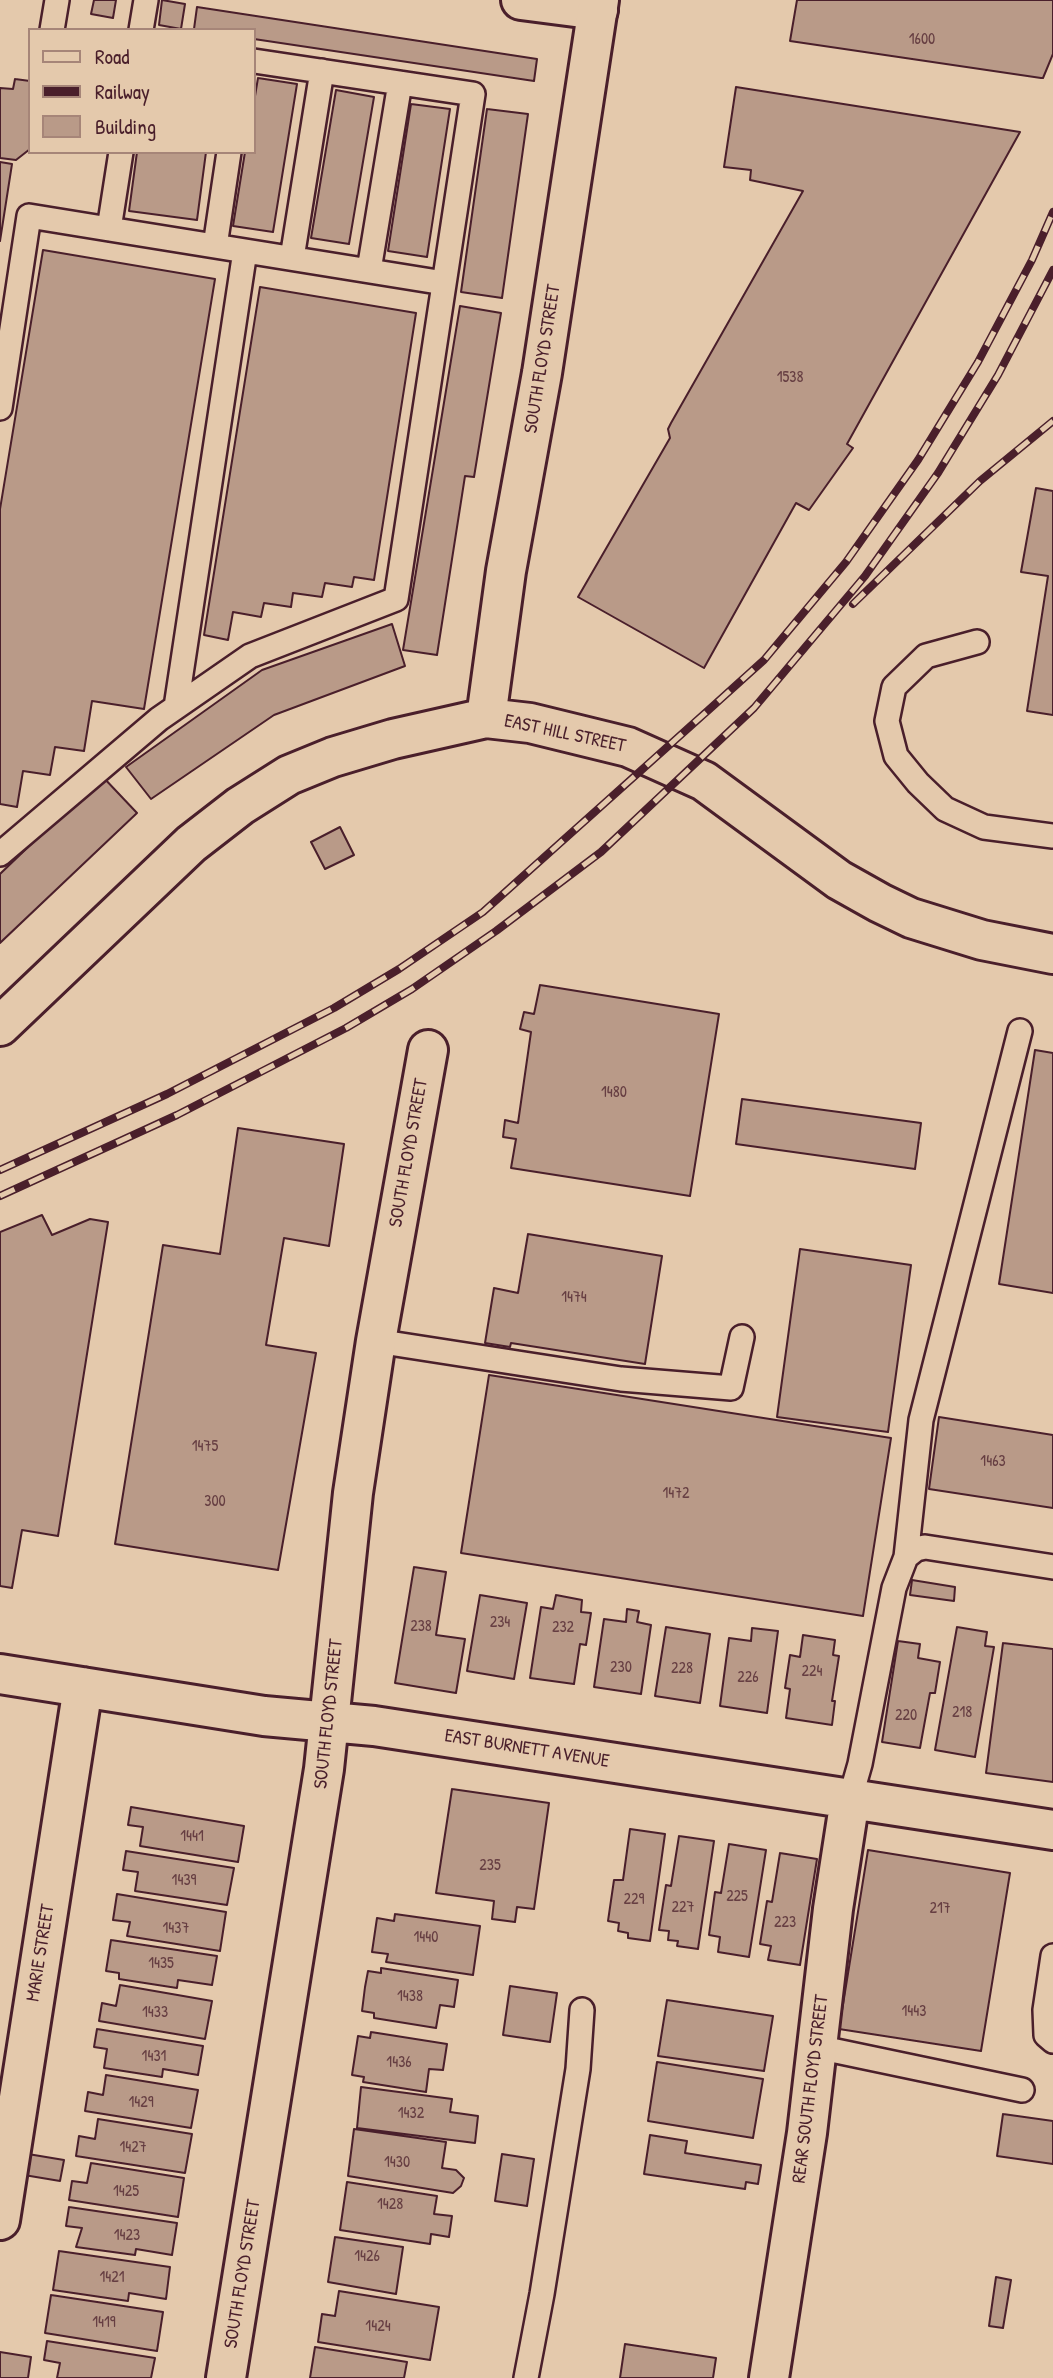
<!DOCTYPE html>
<html>
<head>
<meta charset="utf-8">
<style>
  body { margin:0 }
  #map { position:relative; width:1053px; height:2378px; overflow:hidden; background:#e4c9ac; font-family:"Patrick Hand",sans-serif }
  canvas { display:block }
  .legend { position:absolute; left:28px; top:28px; width:228px; height:126px; box-sizing:border-box; background:#e4c9ac; border:2px solid #a68578; margin:0; padding:9px 12px; list-style:none; font-size:21px; color:#4a1f2b }
  .legend li { display:flex; align-items:center; gap:14px; height:35px }
  .legend b { width:35px; border:2px solid #a68578 }
</style>
</head>
<body>
<div id="map">
<canvas width="1053" height="2378"></canvas>
<ul class="legend">
<li><b style="height:9px;background:#e4c9ac"></b>Road</li>
<li><b style="height:9px;background:#4a1f2b"></b>Railway</li>
<li><b style="height:19px;background:#b99a88"></b>Building</li>
</ul>
</div>
<script>
const g = document.querySelector('canvas').getContext('2d');
g.lineJoin = 'round';
function fillPath(path, color) { g.fillStyle = color; g.fill(path, 'evenodd'); }
const toPath = rows => new Path2D(rows.map(r => 'M' + r).join(''));
function stroke(path, color, width, dash) { g.strokeStyle = color; g.lineWidth = width; g.lineCap = dash ? 'butt' : 'round'; g.setLineDash(dash || []); g.stroke(path); }
function label(font, color, halo, rows, align = 'center') {
  g.font = font + ' "Patrick Hand",sans-serif'; g.lineWidth = 5; g.setLineDash([]); g.textBaseline = 'middle'; g.strokeStyle = halo; g.fillStyle = color; for (const [text, x, y, turn = 0] of rows) {
    g.save(); g.translate(x, y); g.rotate((+turn || 0) * Math.PI / 180); g.textAlign = isNaN(turn) ? turn : align; if (halo) g.strokeText(text, 0, 0); g.fillText(text, 0, 0); g.restore();
  }
}
const building = toPath([
  [94,0,116,0,113,18,91,14,94,0],
  [162,0,185,4,181,29,159,25,162,0],
  [797,0,1053,0,1053,54,1043,78,1041,78,790,41,797,0],
  [197,7,537,59,534,81,254,39,254,30,194,29,197,7],
  [258,78,297,84,273,232,233,226,245,152,254,152,254,102,258,78],
  [15,79,30,81,30,149,16,160,0,158,0,88,13,89,15,79],
  [736,87,1020,132,847,444,853,448,809,510,796,503,704,668,578,597,670,438,668,429,671,423,803,191,750,180,751,170,724,167,736,87],
  [336,90,374,97,349,244,311,238,336,90],
  [411,104,450,109,427,257,388,251,411,104],
  [487,109,528,114,502,298,461,292,487,109],
  [137,152,206,152,197,220,129,211,137,152],
  [0,162,12,164,0,241,0,162],
  [43,250,215,279,144,709,92,701,84,751,55,747,50,775,23,771,17,807,0,804,0,509,43,250],
  [260,287,416,313,374,580,354,577,352,587,325,583,322,597,293,593,291,607,264,603,261,617,233,612,228,640,204,635,260,287],
  [460,306,501,313,474,477,465,476,437,655,403,650,460,306],
  [1036,488,1053,491,1053,715,1027,711,1048,576,1021,572,1036,488],
  [392,624,405,666,274,715,151,799,126,767,262,670,392,624],
  [102,776,137,813,0,943,0,874,102,776],
  [340,827,354,855,325,869,311,842,340,827],
  [540,985,719,1014,690,1196,511,1168,516,1139,503,1137,505,1120,518,1123,531,1032,520,1029,524,1012,534,1014,540,985],
  [1035,1050,1053,1053,1053,1293,999,1284,1035,1050],
  [742,1099,921,1123,915,1169,736,1144,742,1099],
  [238,1128,344,1144,329,1246,284,1238,266,1345,316,1353,278,1570,115,1544,163,1245,220,1254,238,1128],
  [42,1215,52,1235,90,1219,108,1222,58,1536,22,1530,12,1588,0,1586,0,1232,42,1215],
  [528,1234,662,1256,645,1364,511,1343,510,1347,485,1343,494,1288,518,1293,528,1234],
  [800,1249,911,1265,888,1432,777,1417,800,1249],
  [489,1375,891,1438,863,1616,461,1553,489,1375],
  [939,1417,1053,1435,1053,1508,929,1489,939,1417],
  [414,1567,446,1572,436,1635,465,1639,456,1693,395,1683,414,1567],
  [912,1580,955,1587,954,1601,910,1595,912,1580],
  [480,1595,527,1603,514,1679,467,1671,480,1595],
  [556,1595,582,1600,581,1612,591,1613,586,1645,580,1644,574,1684,530,1678,541,1607,553,1609,556,1595],
  [627,1609,639,1611,637,1622,651,1625,641,1694,594,1687,604,1619,626,1622,627,1609],
  [666,1627,710,1634,700,1703,655,1696,666,1627],
  [957,1627,987,1632,985,1646,994,1647,975,1757,935,1750,957,1627],
  [752,1628,778,1631,767,1713,720,1706,729,1638,751,1641,752,1628],
  [803,1635,835,1640,833,1655,839,1656,832,1701,835,1701,832,1725,786,1718,790,1689,785,1688,790,1655,800,1657,803,1635],
  [898,1641,920,1644,918,1658,940,1662,935,1693,930,1693,920,1748,882,1742,898,1641],
  [1003,1643,1053,1649,1053,1782,986,1773,1003,1643],
  [452,1789,549,1803,534,1909,517,1907,515,1922,492,1919,494,1901,436,1893,452,1789],
  [131,1807,244,1826,238,1862,140,1846,143,1827,128,1825,131,1807],
  [630,1829,665,1834,650,1941,628,1938,628,1933,618,1931,619,1923,608,1921,614,1880,623,1880,630,1829],
  [679,1836,714,1841,698,1949,677,1946,678,1941,668,1940,669,1931,659,1930,666,1885,671,1886,679,1836],
  [729,1844,766,1850,749,1957,718,1952,720,1937,709,1935,715,1892,721,1893,729,1844],
  [868,1850,1010,1873,981,2051,839,2029,868,1850],
  [126,1851,234,1868,227,1905,135,1891,138,1872,123,1870,126,1851],
  [780,1853,817,1859,800,1965,768,1960,771,1946,760,1944,767,1901,772,1902,780,1853],
  [117,1894,226,1912,220,1951,127,1936,130,1922,113,1920,117,1894],
  [395,1914,480,1926,473,1975,386,1962,388,1954,372,1952,377,1918,394,1921,395,1914],
  [111,1940,217,1956,212,1985,178,1980,177,1988,119,1979,119,1973,106,1971,111,1940],
  [381,1968,458,1980,454,2007,440,2005,436,2028,374,2018,374,2013,362,2011,365,1987,368,1971,381,1973,381,1968],
  [120,1985,212,2001,205,2039,99,2021,102,2003,116,2006,120,1985],
  [510,1986,557,1993,550,2042,503,2035,510,1986],
  [667,2000,773,2016,764,2071,658,2056,667,2000],
  [97,2029,203,2046,198,2075,163,2069,162,2077,104,2068,107,2049,94,2047,97,2029],
  [371,2032,447,2044,443,2070,429,2069,426,2092,363,2082,364,2077,352,2075,358,2036,370,2038,371,2032],
  [657,2062,763,2079,753,2138,648,2121,657,2062],
  [106,2075,198,2090,191,2128,85,2111,88,2092,103,2095,106,2075],
  [361,2087,452,2099,450,2112,478,2116,475,2143,357,2128,361,2087],
  [1003,2114,1053,2121,1053,2164,997,2156,1003,2114],
  [98,2119,192,2134,185,2173,76,2156,79,2136,95,2139,98,2119],
  [354,2129,446,2142,442,2168,456,2170,464,2178,461,2186,453,2193,348,2176,354,2129],
  [650,2135,687,2141,685,2153,761,2165,758,2184,746,2182,745,2189,644,2174,650,2135],
  [28,2154,64,2160,60,2181,24,2175,28,2154],
  [502,2154,534,2159,527,2206,495,2201,502,2154],
  [91,2163,184,2178,178,2217,69,2200,72,2181,87,2183,91,2163],
  [347,2182,437,2196,434,2214,452,2216,449,2237,431,2234,430,2244,340,2230,347,2182],
  [69,2207,177,2223,172,2255,136,2249,135,2255,76,2247,82,2228,66,2226,69,2207],
  [335,2237,403,2247,396,2294,328,2282,335,2237],
  [59,2251,170,2267,166,2299,129,2293,128,2301,53,2290,59,2251],
  [996,2277,1011,2280,1003,2328,989,2326,996,2277],
  [339,2291,439,2307,430,2360,318,2342,322,2314,335,2316,339,2291],
  [51,2295,163,2312,157,2351,45,2333,51,2295],
  [47,2341,155,2358,151,2378,57,2378,60,2363,44,2360,47,2341],
  [625,2344,716,2358,713,2378,620,2378,625,2344],
  [315,2347,407,2362,404,2378,310,2378,315,2347],
  [0,2352,31,2357,28,2378,0,2378,0,2352]
]);
fillPath(building, '#b99a88');
stroke(building, '#4a1f2b', 2);
const service = toPath([
  [52,30,57,0],
  [141,30,146,0],
  [109,229,444,283],
  [215,246,229,152],
  [292,258,322,71],
  [369,270,400,83],
  [0,408,29,216,109,229,121,152],
  [977,642,926,656,894,687,887,721,896,756,918,783,945,809,984,827,1053,836],
  [176,707,245,251],
  [0,854,159,719,250,656,396,599,473,94,254,61],
  [376,1341,621,1379,731,1388,742,1337],
  [906,1557,921,1420,1020,1031],
  [850,1799,860,1764,894,1588,906,1557,916,1549,925,1547,1053,1567],
  [1053,1956,1045,2010,1046,2035,1053,2041],
  [817,2047,1022,2090],
  [526,2378,542,2294,578,2069,582,2010]
]);
const minor = toPath([
  [521,0,598,10],
  [0,1674,264,1716,374,1726,1053,1830],
  [0,2220,83,1687],
  [226,2378,324,1769,353,1493,376,1341,428,1050],
  [769,2378,807,2133,833,1909,850,1799]
]);
const tertiary = toPath([
  [486,718,506,571,542,373,599,0],
  [0,1026,191,844,240,806,289,775,333,757,393,739,486,718,530,723,628,747,704,781,839,880,880,903,911,918,982,940,1053,954]
]);
stroke(service, '#4a1f2b', 28);
stroke(minor, '#4a1f2b', 44);
stroke(tertiary, '#4a1f2b', 44);
stroke(service, '#e4c9ac', 23);
stroke(minor, '#e4c9ac', 38);
stroke(tertiary, '#e4c9ac', 38);
const rail = toPath([
  [853,604,980,481,1053,421],
  [0,1170,167,1094,334,1008,399,969,483,912,713,706,764,660,846,562,918,460,978,362,1032,260,1053,212],
  [0,1196,177,1115,346,1028,412,989,496,931,601,852,754,708,865,576,938,473,998,375,1053,270]
]);
stroke(rail, '#4a1f2b', 8);
stroke(rail, '#e4c9ac', 5, [16]);
label('16px', '#663e42', null, [
  ["1600",922,40],
  ["1538",790,378],
  ["1480",614,1093],
  ["1474",574,1298],
  ["1475",205,1447],
  ["1463",993,1462],
  ["1472",676,1494],
  ["300",215,1502],
  ["234",500,1623],
  ["238",421,1627],
  ["232",563,1628],
  ["230",621,1668],
  ["228",682,1669],
  ["224",812,1672],
  ["226",748,1678],
  ["218",962,1713],
  ["220",906,1716],
  ["1441",192,1837],
  ["235",490,1866],
  ["1439",184,1881],
  ["225",737,1897],
  ["229",634,1900],
  ["227",683,1908],
  ["217",940,1909],
  ["223",785,1923],
  ["1437",176,1929],
  ["1440",426,1938],
  ["1435",161,1964],
  ["1438",410,1997],
  ["1443",914,2012],
  ["1433",155,2013],
  ["1431",154,2057],
  ["1436",399,2063],
  ["1429",141,2103],
  ["1432",411,2114],
  ["1427",133,2148],
  ["1430",397,2163],
  ["1425",126,2192],
  ["1428",390,2205],
  ["1423",127,2236],
  ["1426",367,2257],
  ["1421",112,2278],
  ["1419",104,2323],
  ["1424",378,2327]
]);
label('19px', '#4a1f2b', '#e4c9ac', [
  ["SOUTH FLOYD STREET",543,359,-81],
  ["EAST HILL STREET",565,734,12],
  ["SOUTH FLOYD STREET",409,1153,-80],
  ["SOUTH FLOYD STREET",329,1714,-84],
  ["EAST BURNETT AVENUE",527,1749,9],
  ["MARIE STREET",41,1953,-81],
  ["REAR SOUTH FLOYD STREET",811,2089,-83],
  ["SOUTH FLOYD STREET",243,2274,-81]
]);
</script>
</body>
</html>
